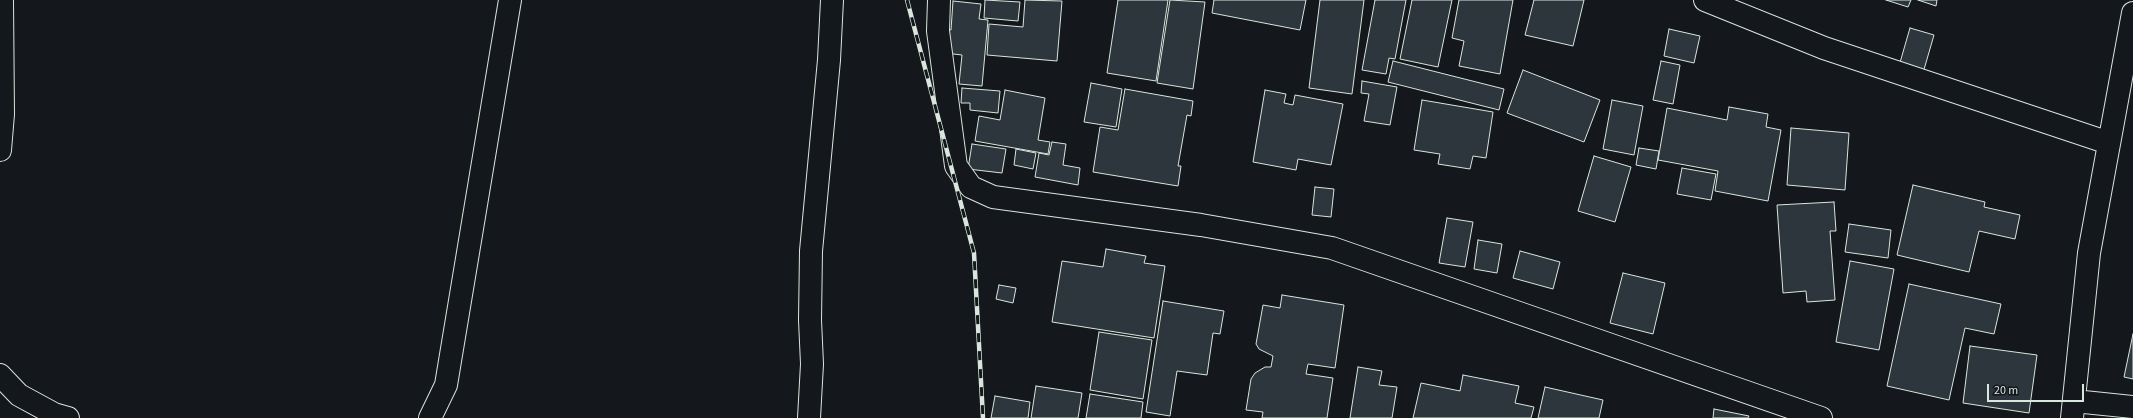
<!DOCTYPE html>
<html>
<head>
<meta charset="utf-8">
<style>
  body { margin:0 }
  #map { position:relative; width:2133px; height:418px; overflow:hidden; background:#14181c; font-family:"Source Sans 3",sans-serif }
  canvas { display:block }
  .scale { position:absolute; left:1987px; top:384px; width:97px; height:18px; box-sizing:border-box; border:2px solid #d8e6dc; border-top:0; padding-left:5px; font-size:12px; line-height:14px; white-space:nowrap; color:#d8e6dc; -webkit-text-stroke:3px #14181c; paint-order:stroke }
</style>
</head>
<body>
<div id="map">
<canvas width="2133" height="418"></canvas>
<div class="scale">20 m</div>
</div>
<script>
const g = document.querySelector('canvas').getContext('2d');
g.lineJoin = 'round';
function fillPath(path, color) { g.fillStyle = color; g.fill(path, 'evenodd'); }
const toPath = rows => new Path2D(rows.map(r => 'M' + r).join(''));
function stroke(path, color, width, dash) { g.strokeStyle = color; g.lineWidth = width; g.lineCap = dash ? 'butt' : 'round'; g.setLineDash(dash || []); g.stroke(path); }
const building = toPath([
  [985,0,1020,2,1018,21,984,18,985,0],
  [1025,0,1062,1,1057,61,987,55,989,24,1023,27,1025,0],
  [1118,0,1168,0,1156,81,1107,73,1118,0],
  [1170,0,1205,2,1193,89,1157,83,1170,0],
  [1214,0,1306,0,1300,30,1212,13,1214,0],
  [1320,0,1364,0,1352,94,1309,88,1320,0],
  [1375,0,1406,0,1395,59,1389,58,1386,74,1362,70,1375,0],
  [1412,0,1452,0,1438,67,1400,59,1412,0],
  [1459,0,1513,0,1500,74,1459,66,1464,41,1452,38,1459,0],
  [1534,0,1584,0,1573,46,1525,35,1534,0],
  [1886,0,1911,0,1908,7,1886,0],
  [1918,0,1937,0,1936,6,1918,0],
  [953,1,981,4,979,19,988,20,982,86,959,84,962,55,945,53,947,29,951,30,953,1],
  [1910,28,1934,35,1923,73,1899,66,1910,28],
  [1669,29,1700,36,1694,63,1664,56,1669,29],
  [1393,61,1504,89,1499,110,1388,82,1393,61],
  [1661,61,1680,65,1673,104,1653,100,1661,61],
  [1523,70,1600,100,1584,142,1507,113,1523,70],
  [1362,81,1397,87,1390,125,1364,121,1369,94,1361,93,1362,81],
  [1091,83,1122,89,1116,127,1084,122,1091,83],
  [962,88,1000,91,998,113,970,110,970,103,961,103,962,88],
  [1125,89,1193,101,1191,116,1187,115,1178,166,1181,166,1178,186,1093,172,1100,127,1118,130,1125,89],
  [1005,90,1045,98,1038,140,1050,142,1048,154,975,141,979,116,1000,120,1005,90],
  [1265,90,1286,94,1284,103,1293,105,1295,95,1343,104,1331,165,1298,159,1296,170,1253,162,1265,90],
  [1422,100,1493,112,1486,158,1473,156,1470,169,1438,164,1440,154,1414,150,1422,100],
  [1612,100,1643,106,1634,155,1603,149,1612,100],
  [1729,107,1768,114,1766,127,1781,130,1768,201,1715,191,1718,171,1658,160,1667,108,1727,120,1729,107],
  [1791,128,1849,133,1845,190,1787,185,1791,128],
  [1052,142,1066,144,1063,165,1080,168,1078,185,1035,177,1039,153,1049,155,1052,142],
  [972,144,1006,149,1002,173,968,169,972,144],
  [1639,148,1659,151,1656,169,1636,165,1639,148],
  [1016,149,1036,153,1033,169,1014,165,1016,149],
  [1594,156,1631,167,1615,222,1578,211,1594,156],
  [1682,168,1716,174,1711,200,1677,194,1682,168],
  [1913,185,1985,202,1984,207,2020,215,2015,239,1979,231,1969,272,1897,255,1913,185],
  [1315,187,1334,189,1331,217,1312,215,1315,187],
  [1834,202,1836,231,1830,231,1835,300,1807,302,1806,291,1783,293,1777,205,1834,202],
  [1447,218,1473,222,1465,267,1439,263,1447,218],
  [1849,224,1891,230,1888,258,1845,252,1849,224],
  [1478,240,1502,244,1497,273,1474,269,1478,240],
  [1106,249,1146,256,1144,263,1165,266,1154,338,1052,322,1062,261,1103,267,1106,249],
  [1520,251,1560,262,1553,289,1513,278,1520,251],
  [1850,261,1894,269,1879,350,1836,342,1850,261],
  [1623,273,1665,283,1653,334,1610,323,1623,273],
  [1909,284,2001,304,1994,334,1965,328,1949,400,1887,386,1909,284],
  [999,285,1016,288,1013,303,996,299,999,285],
  [1282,295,1344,305,1335,368,1308,364,1306,374,1333,378,1327,418,1262,418,1263,412,1246,410,1251,379,1255,373,1265,367,1271,367,1273,356,1259,349,1256,344,1263,305,1280,308,1282,295],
  [1163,301,1224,311,1220,334,1213,333,1207,375,1177,371,1170,416,1146,412,1163,301],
  [1099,332,1152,340,1143,399,1090,390,1099,332],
  [2133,334,2133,379,2124,377,2133,334],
  [1970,346,2037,355,2029,413,1963,403,1970,346],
  [1358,367,1382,371,1379,385,1397,387,1392,418,1350,418,1358,367],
  [1463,375,1519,386,1515,403,1534,407,1531,418,1413,418,1421,383,1460,391,1463,375],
  [1036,386,1082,393,1078,418,1031,418,1036,386],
  [1545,387,1603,400,1599,418,1538,418,1545,387],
  [1090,394,1143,402,1141,418,1086,418,1090,394],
  [995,396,1030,402,1028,418,991,418,995,396],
  [1714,409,1749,416,1748,418,1713,418,1714,409]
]);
fillPath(building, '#2c363c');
stroke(building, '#d8e6dc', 1);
const minor = toPath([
  [939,0,938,31,956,166,971,187,993,197,1201,225,1332,248,1821,418],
  [1705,0,1824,48,2109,143],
  [0,150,3,114,2,0],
  [0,375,19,395,54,414,68,418],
  [2074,401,2133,407],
  [430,418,446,385,510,0],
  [809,418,812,364,810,320,811,251,829,60,832,0],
  [2072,418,2089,253,2133,13]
]);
stroke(minor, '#d8e6dc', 24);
stroke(minor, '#14181c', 22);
const rail = toPath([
  [907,0,974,253,983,418]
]);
stroke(rail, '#d8e6dc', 4.5);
stroke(rail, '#14181c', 3, [9]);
</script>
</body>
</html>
